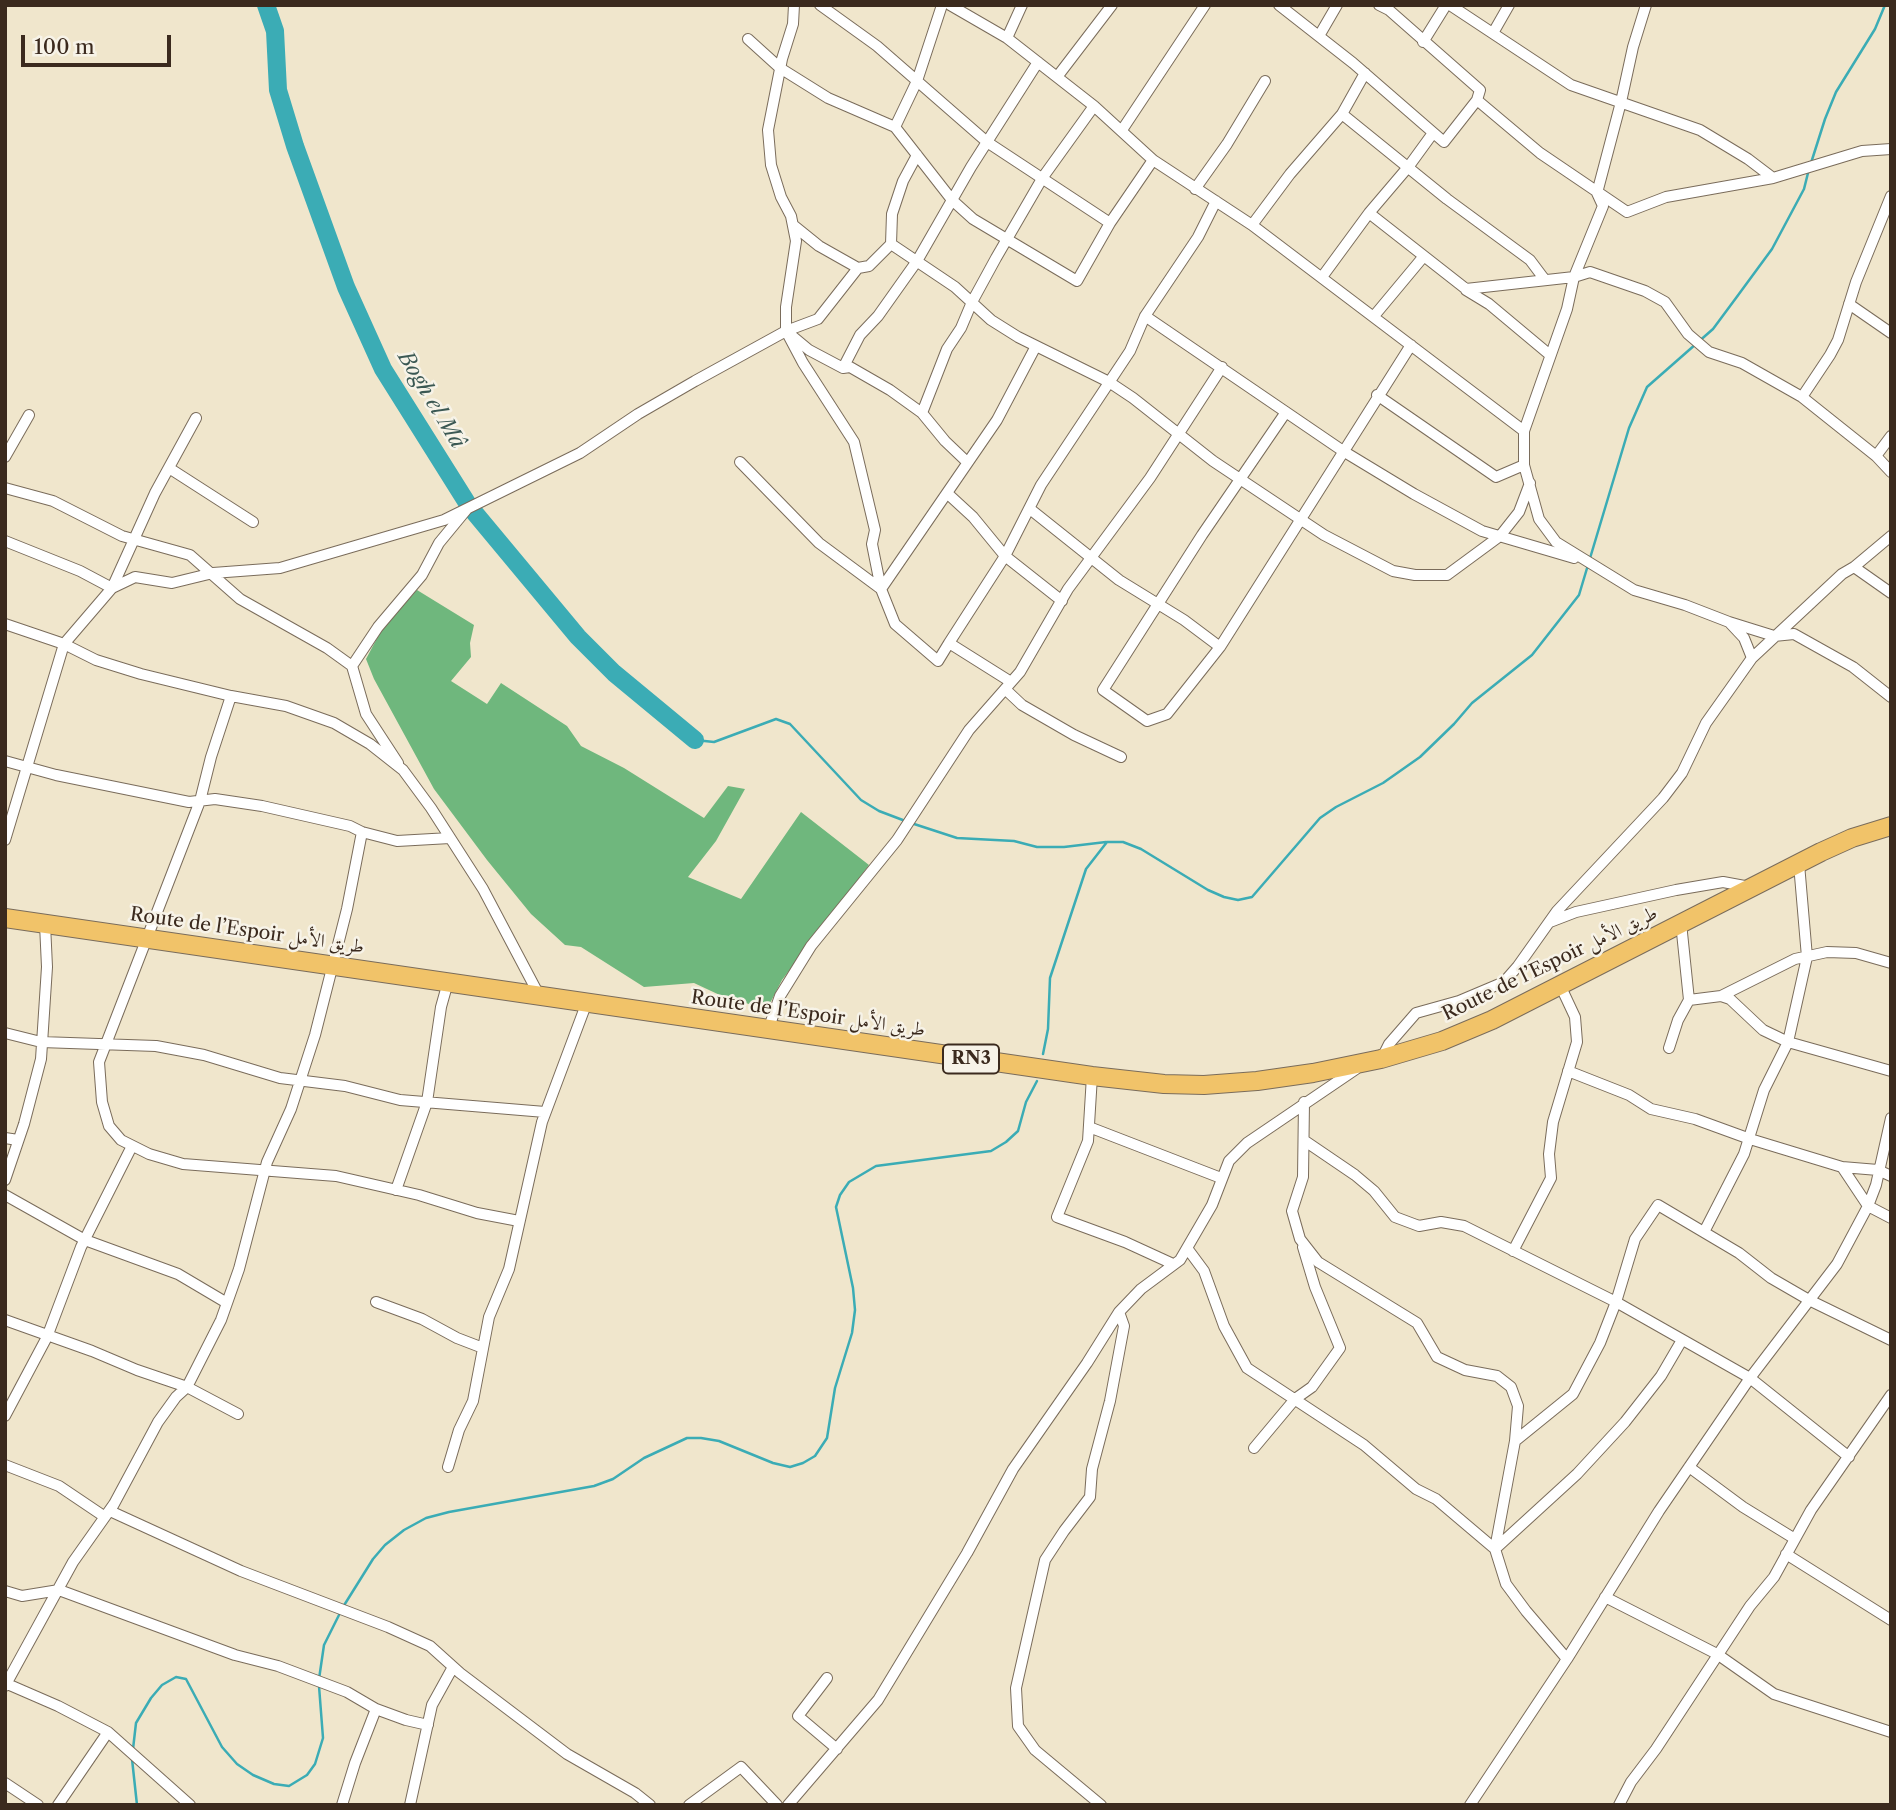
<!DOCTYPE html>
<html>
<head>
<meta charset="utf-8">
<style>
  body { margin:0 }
  #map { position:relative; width:1896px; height:1810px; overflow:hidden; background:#f0e6cc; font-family:"Libre Caslon Text",serif }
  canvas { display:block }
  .frame { position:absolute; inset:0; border:7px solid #3b2a1e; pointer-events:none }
  .scale { position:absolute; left:21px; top:35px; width:150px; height:32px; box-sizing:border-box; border:4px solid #3b2a1e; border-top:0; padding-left:9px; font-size:21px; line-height:24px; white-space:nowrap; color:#3b2a1e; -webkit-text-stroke:5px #f7f3e8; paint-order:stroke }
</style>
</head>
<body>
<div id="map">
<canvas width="1896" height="1810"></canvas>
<div class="frame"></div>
<div class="scale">100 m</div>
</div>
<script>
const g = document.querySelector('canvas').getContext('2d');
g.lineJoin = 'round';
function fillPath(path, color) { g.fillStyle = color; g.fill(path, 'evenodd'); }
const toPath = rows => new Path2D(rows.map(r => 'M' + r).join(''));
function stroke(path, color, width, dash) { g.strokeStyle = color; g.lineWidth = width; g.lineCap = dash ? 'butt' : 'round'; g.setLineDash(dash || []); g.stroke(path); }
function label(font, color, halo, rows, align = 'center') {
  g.font = font + ' "Libre Caslon Text",Amiri,serif'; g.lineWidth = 5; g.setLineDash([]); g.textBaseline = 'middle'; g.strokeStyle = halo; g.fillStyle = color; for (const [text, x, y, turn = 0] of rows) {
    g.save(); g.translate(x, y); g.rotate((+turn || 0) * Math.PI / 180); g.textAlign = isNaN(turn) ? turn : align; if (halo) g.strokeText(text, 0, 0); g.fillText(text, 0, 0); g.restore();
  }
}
fillPath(toPath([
  [417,590,474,625,470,643,471,657,451,681,487,704,501,683,567,726,581,746,624,768,704,818,728,786,745,789,716,841,688,877,741,899,801,812,869,865,782,980,767,1009,724,997,694,983,644,987,581,947,565,945,531,914,487,860,434,789,374,679,366,659,382,629]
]), '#6fb77d');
stroke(toPath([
  [1811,163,1825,119,1836,92,1875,29,1885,5],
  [695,740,714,742,776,719,790,724,861,800,879,811,908,822,957,838,1014,841,1037,847,1064,847,1106,842],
  [1043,1054,1048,1029,1050,978,1086,869,1107,842,1123,842,1141,849,1208,890,1224,897,1238,900,1252,897,1320,818,1336,807,1383,783,1420,757,1454,724,1472,703,1532,655,1579,595,1629,428,1647,387,1713,329,1736,298,1772,249,1804,189,1809,169],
  [343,1607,373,1559,385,1545,404,1530,426,1518,449,1512,594,1486,613,1479,644,1458,687,1438,701,1438,719,1441,773,1463,790,1467,803,1463,815,1456,827,1438,835,1388,852,1333,855,1310,853,1288,836,1207,840,1195,849,1182,876,1166,991,1151,1006,1142,1018,1131,1026,1102,1037,1081],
  [319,1679,324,1645,340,1613],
  [133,1749,136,1723,151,1698,162,1685,176,1677,186,1679,222,1747,237,1764,253,1775,274,1784,289,1786,307,1775,315,1764,323,1738,319,1686],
  [132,1759,137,1805]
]), '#3bacb5', 2.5);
stroke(toPath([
  [266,5,275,31,278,90,295,146,346,287,383,369,469,506,578,637,614,673,695,740]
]), '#3bacb5', 18);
const street = toPath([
  [794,5,793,24,782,59,768,130,771,165,781,197,791,216,796,241,786,307,786,331,803,363,854,442,875,530,872,544,881,589,895,624,938,661,949,643,1011,682],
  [820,5,877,46,987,142,1110,223],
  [950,5,1007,38,1094,106,1153,160,1252,225,1524,431],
  [1279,5,1353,63,1444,142,1477,100,1480,90,1389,10,1379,5],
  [1450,5,1571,85,1700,130,1748,159,1773,178],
  [1646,5,1633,47,1621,102,1597,193,1603,206,1574,277,1567,309,1524,431,1524,465,1539,519,1556,542,1634,590,1685,605,1729,622,1774,636,1794,634,1853,667,1891,697],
  [1493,33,1509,5],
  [1319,36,1337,5],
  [1007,38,1022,5],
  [748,39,780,68,828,98,895,127,952,200,973,219,1077,281,1110,223,1153,160],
  [1423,42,1446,5],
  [1057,77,1112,5],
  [1477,100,1540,153,1627,212,1666,197,1773,178,1862,151,1891,149],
  [1342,114,1447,199,1530,260,1545,280],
  [895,127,917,81,942,5],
  [1122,130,1205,5],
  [1195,189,1227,144,1265,81],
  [1369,213,1466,289,1574,277,1590,272,1645,291,1665,302,1688,334,1709,352,1742,363,1802,397,1876,456,1891,472],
  [793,225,819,246,842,259,858,268,869,266,891,244,892,214,903,181,917,155],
  [1252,225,1290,174,1342,114,1365,73],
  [891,244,955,287,991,320,1018,337,1109,382,1133,398,1213,461,1324,535,1393,571,1415,575,1447,575,1500,536,1519,512,1530,483],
  [1322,277,1369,213,1409,166,1433,133],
  [1466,290,1489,304,1550,355],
  [1849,304,1891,333],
  [1145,316,1343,451,1414,494,1482,531,1574,558],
  [1374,316,1424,256],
  [791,335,809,350,843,368,850,367,890,390,922,413,945,441,967,462],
  [843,368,860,335,878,316,917,261,971,167,1038,62],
  [1377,395,1496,477,1524,465],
  [1802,397,1830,355,1838,340,1856,282,1891,196],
  [1286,412,1202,535,1103,690,1147,721,1167,714,1220,647,1411,345],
  [922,413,947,349,961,328,972,302,996,258,1043,177,1094,106],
  [1876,456,1891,436],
  [5,457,29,415],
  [740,462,819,543,881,589,997,420,1036,346],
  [169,468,253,522],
  [5,488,53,501,122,536,190,555,240,599,327,648,352,666],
  [948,494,973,517,1005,556,1062,601],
  [1030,509,1119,580,1184,620,1220,647],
  [5,541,80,571,112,588,155,493,196,418],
  [1854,567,1891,593],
  [1729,622,1744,638,1752,658],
  [5,624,64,644,96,660,141,674,231,696,286,706,334,723,370,744,403,770,431,808,483,889,539,995],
  [949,643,1005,556,1041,485,1130,351,1145,316,1198,237,1216,201],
  [1005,689,1022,705,1074,735,1121,757],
  [231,696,211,757,200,801,99,1062,102,1102,109,1126,121,1140,149,1154,183,1164,336,1176,419,1195,477,1213,519,1221],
  [5,761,56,775,189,802,215,799,262,806,350,826,362,832,397,841,450,838],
  [398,763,366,714,352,666,378,627,422,575,439,543,467,509],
  [5,840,64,644,112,588,135,577,172,583,213,573,280,568,444,520,580,453,638,414,695,381,786,331,818,319,858,268],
  [1550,922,1576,912,1676,890,1723,882,1750,887],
  [1721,996,1730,999,1763,1030,1788,1042,1891,1071],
  [1689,1000,1721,996,1795,959,1827,952,1856,953,1891,963],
  [768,1030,780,996,811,946,897,840,969,730,1020,672,1068,589,1150,478,1222,367],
  [5,1033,41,1042,156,1046,204,1055,280,1078,345,1086,400,1100,545,1112],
  [1669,1048,1678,1020,1689,1000,1681,923],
  [1382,1058,1389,1044,1416,1013,1459,1001,1504,982,1518,966,1557,911,1663,798,1682,773,1706,723,1752,658,1842,574,1854,567,1891,536],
  [1568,1071,1629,1095,1651,1109,1695,1119,1750,1139,1842,1167,1878,1170,1891,1176],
  [1092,1076,1088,1141,1057,1217,1125,1242,1173,1264],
  [1304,1102,1303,1177,1292,1211,1300,1239,1318,1262,1417,1323,1437,1357,1465,1370,1497,1376,1511,1387,1518,1406,1515,1441,1495,1549,1506,1584,1526,1611,1567,1659],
  [1089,1127,1221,1178],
  [5,1138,18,1140],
  [1305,1141,1355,1175,1374,1191,1395,1217,1419,1226,1441,1222,1464,1226,1616,1302,1750,1378,1849,1457],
  [1842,1167,1868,1206,1891,1218],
  [5,1180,24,1124,41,1059,47,967,45,924],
  [396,1190,427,1102,441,1007,448,982],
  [5,1195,85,1240,178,1274,227,1303],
  [1704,1232,1744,1154,1764,1090,1788,1042,1807,957,1799,864],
  [1187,1248,1204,1271,1224,1326,1247,1368,1364,1445,1416,1489,1436,1499,1495,1549,1577,1474,1625,1422,1661,1376,1682,1340],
  [1513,1251,1551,1178,1549,1154,1553,1122,1577,1042,1575,1017,1560,985],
  [376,1302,422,1319,457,1338,483,1348],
  [5,1320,92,1351,137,1370,187,1387,238,1414],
  [5,1416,47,1337,81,1247,132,1146],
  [1515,1441,1573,1394,1600,1343,1616,1302,1635,1239,1658,1205,1739,1253,1771,1278,1809,1300,1891,1340],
  [1254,1448,1295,1399,1312,1387,1340,1348,1315,1287,1303,1247],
  [5,1465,59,1486,105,1517],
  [448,1467,459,1430,473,1401,489,1317,509,1269,542,1122,587,1002],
  [1689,1467,1743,1507,1795,1539],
  [110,1511,241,1571,388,1627,430,1646,460,1673,567,1754,635,1793,650,1805],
  [1786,1554,1891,1620],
  [5,1591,22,1596,59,1590,235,1655,278,1666,347,1692,376,1709,406,1720,428,1725],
  [1605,1597,1717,1654,1774,1694,1891,1732],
  [827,1678,798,1716,837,1749],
  [5,1683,58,1706,108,1732,190,1805],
  [5,1686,73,1562,114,1504,158,1422,176,1397,187,1387,221,1320,239,1269,267,1162,291,1109,315,1035,347,909,362,832],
  [5,1783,38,1805],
  [58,1805,108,1732],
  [342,1805,355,1763,376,1709],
  [410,1805,432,1705,453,1667],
  [689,1805,741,1767,777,1805],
  [788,1805,878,1700,967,1553,1013,1469,1087,1363,1119,1312,1141,1289,1180,1260,1212,1205,1229,1161,1247,1143,1356,1069],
  [1101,1805,1035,1750,1018,1726,1016,1688,1045,1560,1064,1531,1090,1497,1092,1469,1110,1401,1124,1326,1119,1312],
  [1470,1805,1567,1659,1659,1511,1750,1378,1837,1264,1868,1206,1876,1185,1891,1118],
  [1619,1805,1631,1782,1656,1749,1750,1606,1774,1577,1811,1510,1891,1395]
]);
const highway = toPath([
  [5,918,1092,1076,1164,1084,1204,1085,1257,1081,1313,1073,1381,1059,1442,1041,1492,1020,1821,852,1852,838,1891,826]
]);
stroke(street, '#7a6c5b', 12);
stroke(highway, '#7a6c5b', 20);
stroke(street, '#fff', 10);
stroke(highway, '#f1c369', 18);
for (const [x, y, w] of [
  [971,1059,56]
]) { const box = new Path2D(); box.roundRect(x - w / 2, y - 14.5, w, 29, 5); g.fillStyle = '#f7f3e8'; g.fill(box); stroke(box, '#3b2a1e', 2); }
label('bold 18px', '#3b2a1e', null, [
  ["RN3",971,1059]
]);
label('19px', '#3b2a1e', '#f7f3e8', [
  ["Route de l’Espoir طريق الأمل",247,931,8],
  ["Route de l’Espoir طريق الأمل",1550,964,-26],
  ["Route de l’Espoir طريق الأمل",808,1014,8]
]);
label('italic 21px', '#3b5853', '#f7f3e8', [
  ["Bogh el Mâ",431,400,59]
]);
</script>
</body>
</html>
